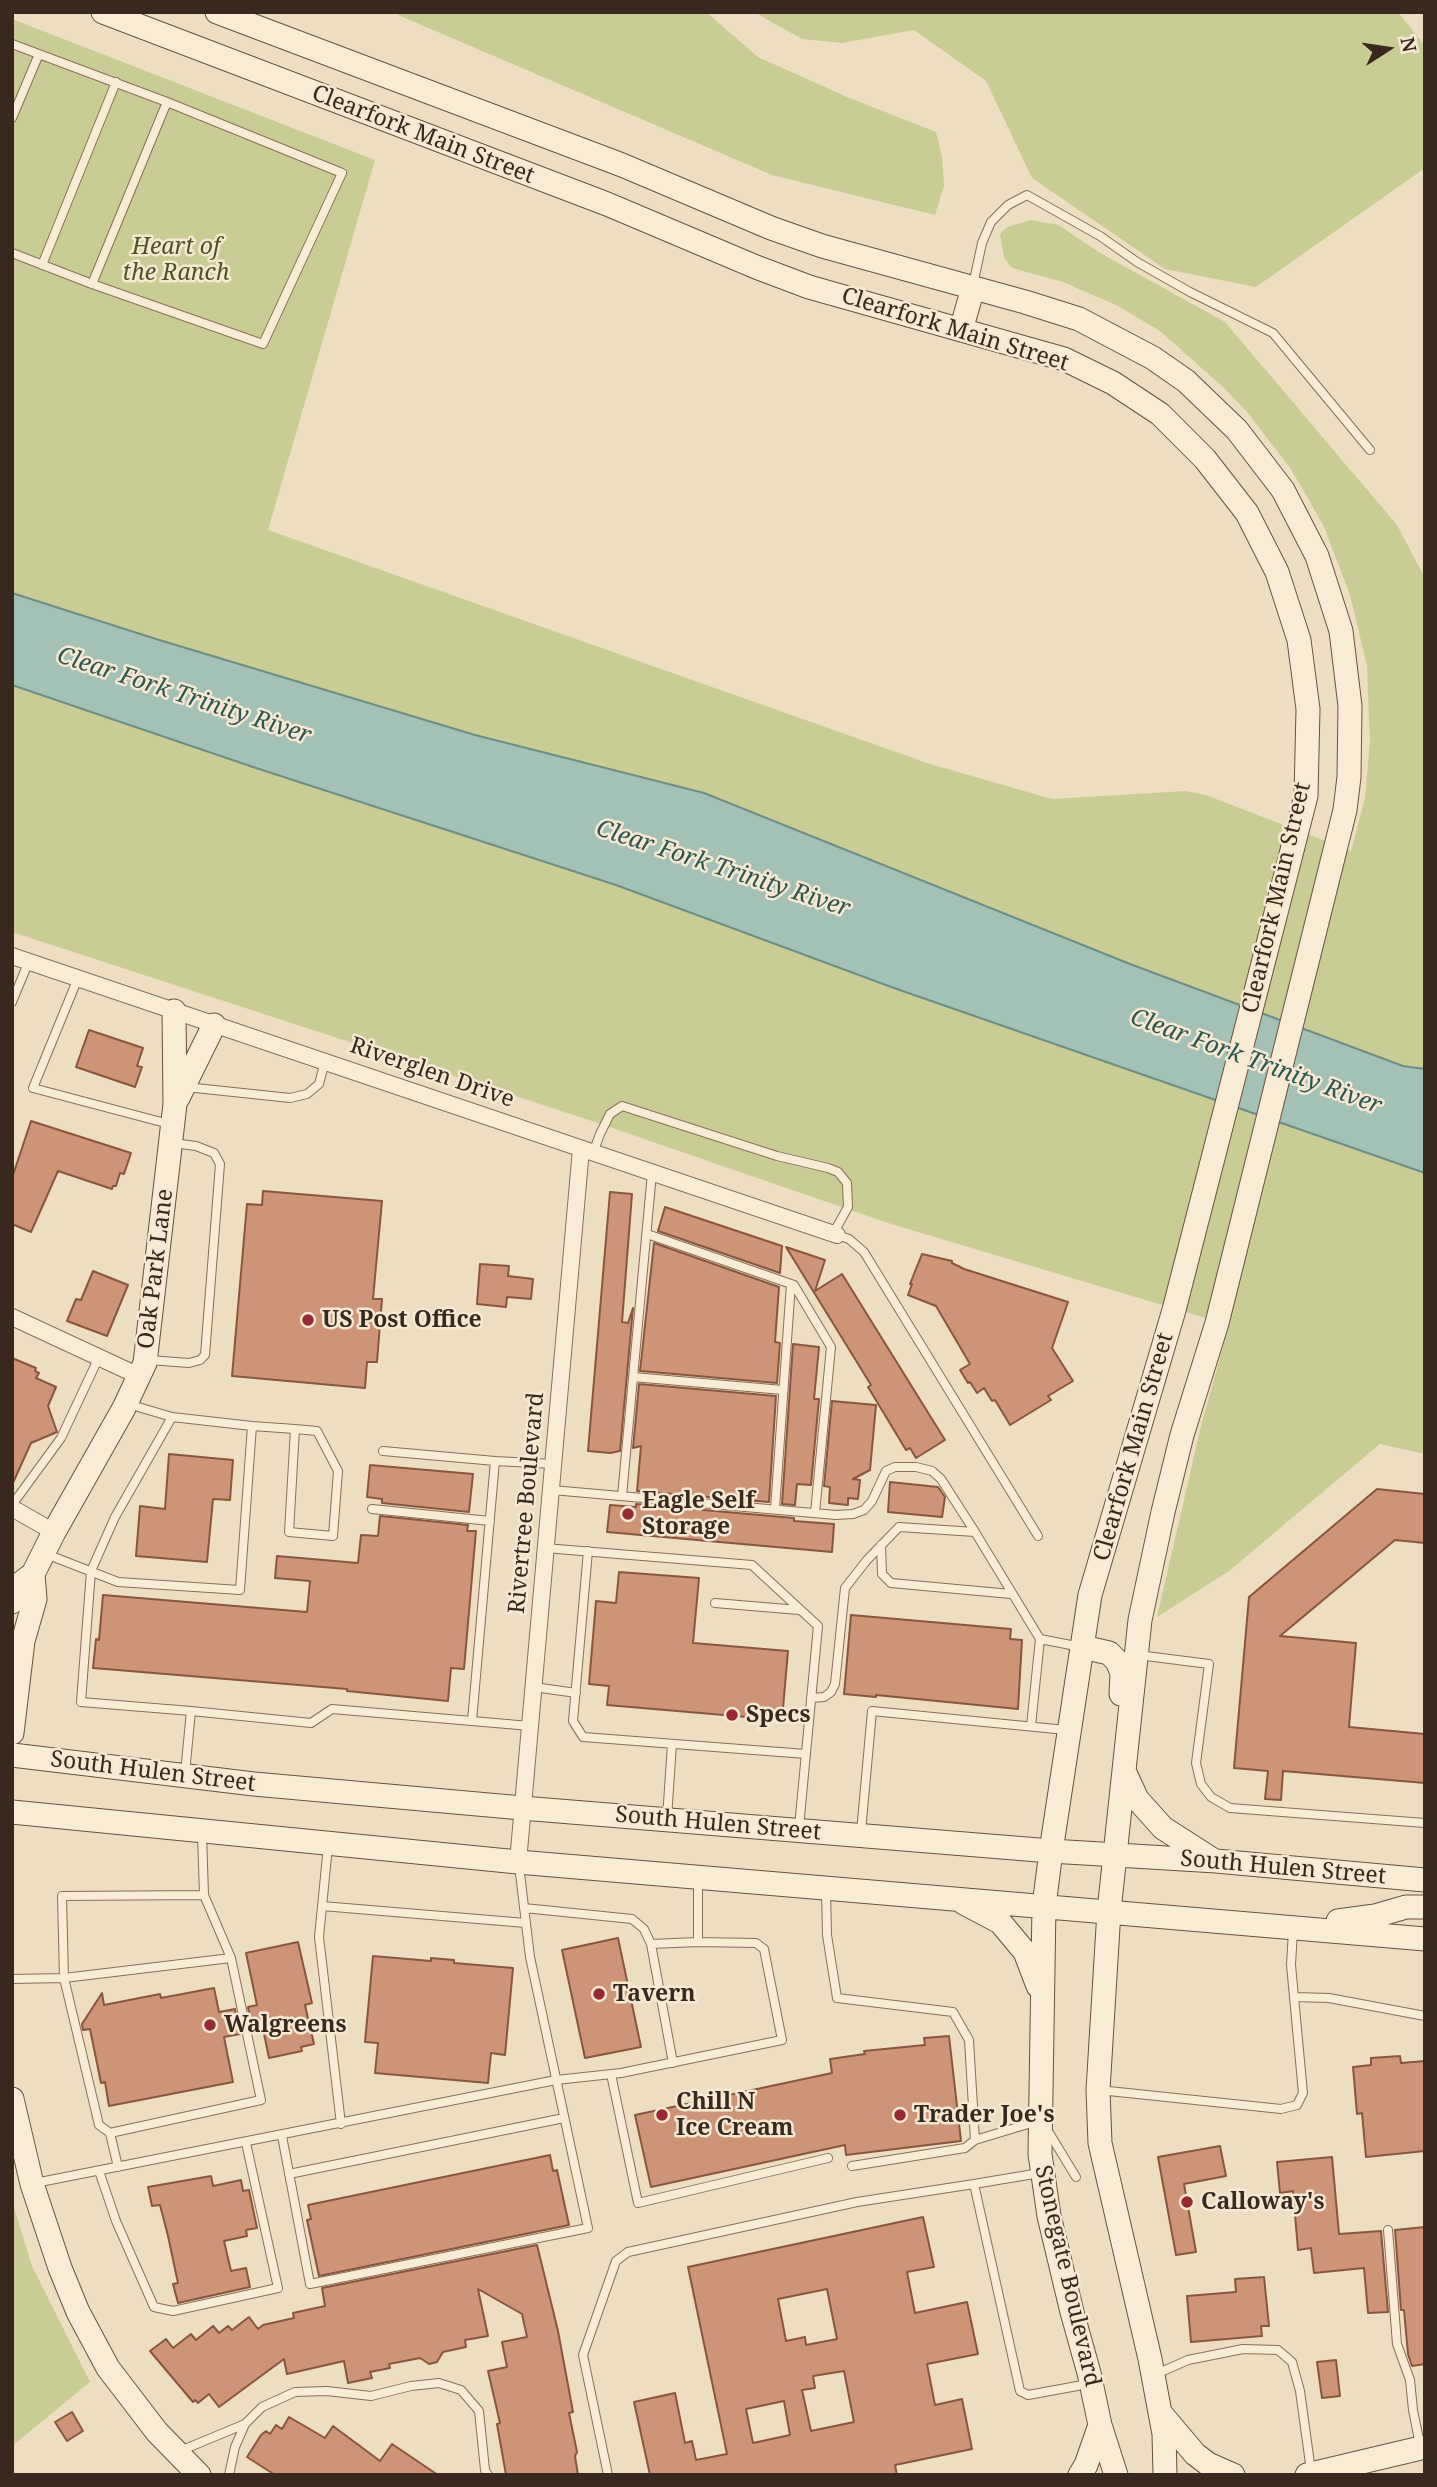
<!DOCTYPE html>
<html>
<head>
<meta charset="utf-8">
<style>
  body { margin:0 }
  #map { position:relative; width:1437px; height:2487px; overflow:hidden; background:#eedec1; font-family:"Noto Serif",serif }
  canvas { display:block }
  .frame { position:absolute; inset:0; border:14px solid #38281d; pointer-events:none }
  .north { position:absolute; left:1353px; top:14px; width:70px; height:70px; -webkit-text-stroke:5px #f6e8d1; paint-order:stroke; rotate:78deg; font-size:19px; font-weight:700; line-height:28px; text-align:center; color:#38281d }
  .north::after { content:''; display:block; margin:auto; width:24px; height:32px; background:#38281d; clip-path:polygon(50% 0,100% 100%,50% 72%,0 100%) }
</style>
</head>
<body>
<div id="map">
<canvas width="1437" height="2487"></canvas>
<div class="frame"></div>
<div class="north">N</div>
</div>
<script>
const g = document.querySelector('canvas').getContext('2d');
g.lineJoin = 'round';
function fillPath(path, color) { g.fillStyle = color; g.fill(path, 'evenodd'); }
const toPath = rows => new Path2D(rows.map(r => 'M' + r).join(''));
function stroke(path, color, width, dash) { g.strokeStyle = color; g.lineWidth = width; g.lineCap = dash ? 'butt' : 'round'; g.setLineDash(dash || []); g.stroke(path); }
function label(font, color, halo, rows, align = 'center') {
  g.font = font + ' "Noto Serif",serif'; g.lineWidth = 5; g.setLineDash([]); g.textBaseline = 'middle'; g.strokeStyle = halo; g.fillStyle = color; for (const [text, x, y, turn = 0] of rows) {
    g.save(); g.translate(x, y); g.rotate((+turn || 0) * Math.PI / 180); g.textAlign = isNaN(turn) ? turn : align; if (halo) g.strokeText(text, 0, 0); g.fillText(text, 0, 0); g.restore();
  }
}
fillPath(toPath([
  [391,12,706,12,758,57,847,97,936,132,942,157,944,186,935,215,772,175],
  [760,12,1398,12,1425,46,1425,168,1256,287,1165,269,1032,178,986,81,914,30,842,43,802,39,759,15],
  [12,19,375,160,268,530,930,764,1052,799,1186,791,1206,795,1351,851,1365,798,1370,742,1367,666,1350,595,1325,529,1308,498,1290,468,1248,413,1224,388,1160,331,1116,305,1063,282,1012,268,1004,258,1000,234,1007,227,1031,220,1058,225,1102,254,1225,322,1397,525,1425,578,1425,1454,1380,1444,1229,1571,1157,1617,1200,1430,1229,1325,888,1223,586,1119,12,932],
  [12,2201,32,2266,90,2382,12,2446]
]), '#cacc95');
const water = toPath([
  [12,593,156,639,475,735,704,793,1130,964,1403,1066,1425,1069,1425,1173,894,988,616,885,253,767,12,685,12,593]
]);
fillPath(water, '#a4c1b6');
stroke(water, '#6b8f83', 2);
const building = toPath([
  [89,1030,143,1048,137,1066,142,1067,135,1087,76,1067,89,1030],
  [31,1121,131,1153,124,1174,120,1173,116,1186,113,1186,112,1189,58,1171,31,1232,12,1224,12,1178,31,1121],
  [263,1191,382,1201,373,1299,382,1299,377,1362,367,1362,365,1388,232,1376,247,1204,262,1205,263,1191],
  [610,1192,632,1194,622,1322,628,1323,633,1308,620,1451,610,1453,588,1451,610,1192],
  [665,1207,782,1246,780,1273,658,1231,665,1207],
  [654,1243,779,1287,775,1342,780,1343,777,1383,640,1371,654,1243],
  [786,1247,825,1260,815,1291,842,1274,945,1440,916,1458,910,1448,906,1450,868,1387,871,1385,786,1247],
  [922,1254,952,1261,952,1263,964,1269,1068,1302,1052,1348,1073,1381,1048,1396,1051,1400,1010,1425,995,1400,992,1401,984,1388,977,1393,970,1382,968,1383,960,1370,970,1364,936,1306,908,1295,912,1284,910,1284,922,1254],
  [480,1264,509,1266,508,1276,533,1279,531,1299,507,1297,506,1307,477,1304,480,1264],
  [93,1271,128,1285,107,1336,67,1321,76,1299,81,1300,93,1271],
  [793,1344,819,1347,814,1399,819,1399,811,1485,797,1484,795,1505,782,1504,793,1344],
  [12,1358,36,1368,35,1371,39,1373,36,1378,56,1387,48,1406,57,1432,31,1443,12,1485,12,1358],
  [639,1384,776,1396,769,1502,637,1491,641,1446,633,1448,639,1384],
  [832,1401,876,1405,870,1470,853,1479,860,1480,858,1499,848,1498,848,1505,829,1503,830,1487,824,1486,832,1401],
  [169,1454,233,1460,230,1500,213,1499,207,1562,136,1556,140,1506,165,1509,169,1454],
  [370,1465,473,1474,469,1512,382,1503,382,1499,367,1497,370,1465],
  [890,1482,938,1487,945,1497,942,1517,888,1512,890,1482],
  [1377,1489,1425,1494,1425,1543,1395,1540,1280,1636,1356,1643,1349,1727,1425,1734,1425,1783,1283,1771,1281,1800,1265,1799,1268,1771,1234,1768,1249,1597,1377,1489],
  [636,1504,794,1518,794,1521,834,1524,832,1552,607,1532,610,1505,636,1507,636,1504],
  [380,1516,468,1525,467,1531,476,1531,464,1669,451,1668,448,1701,347,1691,347,1689,93,1668,96,1639,99,1640,103,1595,307,1612,310,1581,275,1578,277,1556,358,1563,361,1535,378,1536,380,1516],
  [619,1572,699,1578,693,1643,788,1651,782,1720,607,1705,609,1686,589,1684,596,1601,616,1603,619,1572],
  [851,1615,1011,1629,1010,1639,1022,1640,1018,1709,876,1695,876,1697,844,1694,851,1615],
  [618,1938,641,2047,585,2058,562,1950,618,1938],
  [298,1942,312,2003,305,2005,314,2044,301,2047,302,2051,269,2058,263,2029,253,2031,248,2007,257,2005,246,1953,298,1942],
  [373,1956,431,1961,431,1958,454,1960,454,1963,513,1968,505,2055,491,2053,488,2083,375,2073,378,2043,365,2042,373,1956],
  [214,1988,219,2012,235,2009,240,2034,224,2037,233,2082,109,2106,105,2082,101,2083,90,2029,83,2030,82,2024,102,1993,104,2005,160,1994,161,1998,214,1988],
  [949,2036,961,2141,846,2155,845,2145,651,2187,635,2115,832,2073,830,2059,865,2054,864,2051,925,2045,924,2038,949,2036],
  [1400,2056,1401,2063,1425,2061,1425,2151,1366,2157,1362,2113,1357,2114,1353,2067,1371,2065,1371,2058,1400,2056],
  [1220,2146,1226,2176,1184,2184,1196,2252,1176,2255,1158,2157,1220,2146],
  [550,2155,553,2171,557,2170,569,2225,319,2276,307,2220,311,2219,308,2205,550,2155],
  [1332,2157,1339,2234,1381,2231,1388,2312,1368,2313,1364,2268,1314,2273,1311,2248,1298,2250,1293,2191,1280,2193,1277,2162,1332,2157],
  [211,2176,213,2186,241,2180,243,2191,249,2190,257,2228,246,2230,247,2236,224,2241,231,2271,246,2268,250,2287,178,2303,173,2284,178,2283,168,2236,160,2205,152,2206,148,2187,211,2176],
  [923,2217,934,2267,907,2272,915,2313,967,2302,978,2354,927,2364,935,2405,962,2399,972,2449,895,2465,897,2475,650,2475,634,2402,675,2393,685,2443,692,2441,696,2460,727,2454,688,2267,923,2217],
  [827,2289,837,2339,806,2345,805,2337,786,2341,778,2299,827,2289],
  [844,2371,854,2422,811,2431,802,2390,815,2388,813,2376,844,2371],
  [784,2401,790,2435,753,2443,746,2409,784,2401],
  [1425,2227,1425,2364,1412,2366,1408,2354,1404,2310,1401,2310,1395,2230,1425,2227],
  [537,2245,558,2331,573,2412,569,2413,577,2452,575,2456,578,2475,506,2475,497,2424,500,2423,488,2371,507,2367,502,2342,527,2337,522,2314,478,2289,488,2336,465,2340,466,2347,443,2352,437,2362,429,2364,420,2358,389,2364,390,2368,370,2372,372,2378,348,2383,344,2361,287,2374,284,2359,219,2407,209,2394,198,2403,195,2400,193,2402,150,2351,166,2339,173,2348,191,2334,196,2340,213,2326,219,2333,228,2326,232,2330,249,2317,258,2329,263,2325,294,2318,293,2313,325,2306,322,2288,537,2245],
  [1264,2277,1269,2326,1261,2326,1262,2336,1191,2342,1187,2296,1236,2292,1235,2279,1264,2277],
  [1336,2360,1340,2396,1322,2398,1317,2362,1336,2360],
  [72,2412,83,2431,67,2441,55,2422,72,2412],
  [289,2417,325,2438,333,2426,380,2461,392,2444,438,2475,275,2475,247,2457,261,2435,266,2431,270,2434,276,2425,282,2429,289,2417]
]);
fillPath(building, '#cd9477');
stroke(building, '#88563e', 2);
const lane = toPath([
  [12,44,167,102,92,284,12,253],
  [12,118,39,54],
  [42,265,116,82],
  [92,284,263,344,342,173,167,102],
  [973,285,982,243,991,222,1008,205,1027,195,1100,236,1137,262,1190,292,1273,333,1370,450],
  [78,978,33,1088,169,1124],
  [12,1002,29,961],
  [186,1087,290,1098,307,1094,319,1084,325,1061],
  [593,1153,600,1134,610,1114,622,1106,777,1156,828,1168,838,1172,847,1183,848,1207,833,1234],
  [647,1234,794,1285,831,1347,815,1513],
  [837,1235,849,1239,864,1252,1038,1536],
  [149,1360,189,1363,200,1360,205,1355,220,1164,214,1153,196,1146,173,1143],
  [633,1377,783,1390],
  [128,1404,172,1417,115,1517,91,1571,81,1702,191,1711],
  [252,1426,295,1429,289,1532,333,1536,338,1471,317,1431,295,1429],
  [383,1451,495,1461],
  [552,1490,836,1515,853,1514,864,1510,872,1501,886,1471,895,1467,916,1467,932,1471,941,1479,975,1532],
  [622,1496,652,1173],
  [12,1505,61,1438,99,1357],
  [372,1509,490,1521],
  [775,1509,791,1284],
  [881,1545,882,1574,891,1583,1011,1594],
  [545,1548,752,1565,818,1626,799,1827],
  [588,1551,573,1721,583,1737,806,1754],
  [46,1554,118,1582,240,1590,252,1426,172,1417],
  [715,1603,799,1610],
  [1138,1655,1209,1664,1196,1763,1201,1784,1211,1797,1230,1808,1425,1823],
  [534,1687,576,1693],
  [811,1698,824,1697,831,1692,835,1684,845,1588,867,1560,899,1527,975,1532,1040,1639,1081,1647],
  [472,1721,495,1461,554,1464],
  [1031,1726,1040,1639],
  [185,1773,191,1711,311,1723,332,1709,530,1726],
  [667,1818,672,1744],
  [861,1832,872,1711,1066,1730],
  [328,1846,319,1937,341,2124],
  [826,1890,827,1935,837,1998,953,2012,969,2040,975,2140],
  [322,1906,526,1923],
  [524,1908,632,1919,644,1929,651,1944],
  [12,1979,64,1978,62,1896,204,1895],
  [1294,1997,1329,1998,1425,2016],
  [673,2063,651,1944,698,1942],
  [611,2074,638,2203,828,2158],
  [1099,2090,1281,2109,1297,2105,1303,2093,1291,1965,1293,1930],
  [1048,2131,1076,2177],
  [110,2133,99,2125,64,1978,231,1958],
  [282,2136,310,2284,588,2228,530,1957,519,1865],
  [852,2166,965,2148,975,2140,1038,2121],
  [118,2167,110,2133,261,2100,231,1958,204,1895,202,1834],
  [99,2171,116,2221,154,2307,173,2311,278,2288,246,2143],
  [289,2174,564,2118],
  [35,2183,556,2080,621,2073,782,2040,764,1949,756,1943,698,1942,698,1880],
  [974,2184,1040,2173],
  [1388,2230,1397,2344,1410,2380,1413,2410,1420,2445],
  [1154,2375,1188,2360,1243,2349,1278,2350,1292,2362,1300,2391,1311,2471],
  [180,2451,245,2424,262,2407,295,2392,327,2391,371,2396,411,2386,439,2383,461,2390,479,2411,485,2470,488,2475],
  [229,2475,235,2447,245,2424],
  [608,2475,583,2355,616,2261,628,2252,857,2202,974,2184,1020,2391,1028,2395,1088,2384]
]);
const street = toPath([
  [12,956,837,1235],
  [12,1317,139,1376],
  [12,1508,54,1532],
  [518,1862,581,1149]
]);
const secondary = toPath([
  [103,12,607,204,756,267,809,287,1064,359,1113,383,1160,414,1205,459,1247,513,1277,572,1299,640,1308,709,1306,796,1174,1310,1090,1595,1051,1851,1044,1906,1040,2154,1049,2216,1072,2312,1089,2373,1100,2425,1116,2475],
  [217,12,622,165,771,228,822,246,1025,302,1079,319,1153,358,1186,381,1237,430,1283,490,1317,556,1341,631,1350,706,1349,777,1345,810,1217,1323,1182,1435,1163,1512,1140,1620,1109,1911,1098,2090,1100,2143,1150,2359,1164,2434,1165,2475],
  [961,330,973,288],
  [178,1098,214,1025],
  [12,1602,17,1586,33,1574,54,1532,124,1408,145,1363,175,1104,174,1011],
  [1083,1647,1109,1653,1117,1661,1122,1673,1121,1694],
  [12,1733,23,1641,35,1599,33,1574],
  [12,1755,254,1784,522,1808,1051,1851,1216,1861,1425,1880],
  [1125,1773,1137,1799,1163,1828,1213,1860],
  [12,1812,518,1862,1425,1939],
  [964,1903,1000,1922,1025,1952,1038,1986],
  [1338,1921,1375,1916,1406,1907,1425,1907],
  [12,2099,32,2184,60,2268,78,2312,108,2368,157,2432,199,2475],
  [1162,2415,1195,2454,1208,2464,1233,2475],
  [1080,2475,1086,2465,1100,2425],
  [1307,2475,1425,2447]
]);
stroke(lane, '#886e59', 10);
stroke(street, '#886e59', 18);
stroke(secondary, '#6a503c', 25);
stroke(lane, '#f9ecd5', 8);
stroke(street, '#f9ecd5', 16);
stroke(secondary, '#f9ecd5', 23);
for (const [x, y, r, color] of [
  [308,1320,7,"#982831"],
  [628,1514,7,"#982831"],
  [732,1715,7,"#982831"],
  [599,1994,7,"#982831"],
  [210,2025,7,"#982831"],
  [662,2115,7,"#982831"],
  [900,2115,7,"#982831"],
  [1187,2202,7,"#982831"]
]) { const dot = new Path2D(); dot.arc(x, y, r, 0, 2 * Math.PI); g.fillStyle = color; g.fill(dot); stroke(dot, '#f6e8d1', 2.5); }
label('23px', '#38281d', '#f6e8d1', [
  ["Clearfork Main Street",423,135,21],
  ["Clearfork Main Street",955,330,17],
  ["Clearfork Main Street",1277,898,-77],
  ["Riverglen Drive",432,1073,19],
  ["Oak Park Lane",156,1269,-83],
  ["Clearfork Main Street",1134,1447,-74],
  ["Rivertree Boulevard",527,1503,-85],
  ["South Hulen Street",153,1772,7],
  ["South Hulen Street",718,1824,5],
  ["South Hulen Street",1283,1868,5],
  ["Stonegate Boulevard",1067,2276,77]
]);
label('italic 23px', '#4c5423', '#f6e8d1', [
  ["Heart of",176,247],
  ["the Ranch",176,273]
]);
label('bold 23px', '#38281d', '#f6e8d1', [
  ["US Post Office",322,1320],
  ["Eagle Self",642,1501],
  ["Storage",642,1527],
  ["Specs",746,1715],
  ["Tavern",613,1994],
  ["Walgreens",224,2025],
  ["Chill N",676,2102],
  ["Ice Cream",676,2128],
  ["Trader Joe's",914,2115],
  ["Calloway's",1201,2202]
], 'left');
label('italic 24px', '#2c5852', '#f6e8d1', [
  ["Clear Fork Trinity River",184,696,18],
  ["Clear Fork Trinity River",723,869,18],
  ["Clear Fork Trinity River",1256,1062,20]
]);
</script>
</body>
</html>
